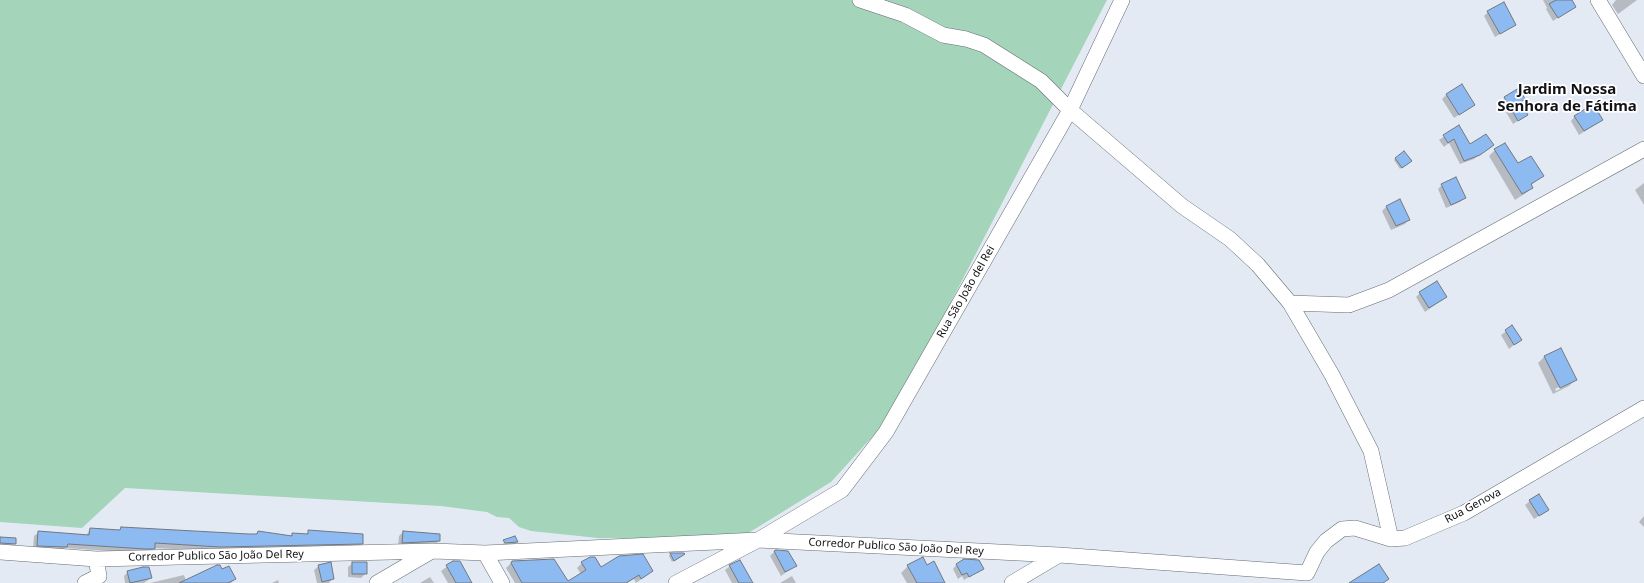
<!DOCTYPE html>
<html>
<head>
<meta charset="utf-8">
<style>
  body { margin:0 }
  canvas { display:block; background:#e4eaf3 }
</style>
</head>
<body>
<canvas width="1644" height="583"></canvas>
<script>
const g = document.querySelector('canvas').getContext('2d');
g.lineJoin = 'round';
function fillPath(path, color) { g.fillStyle = color; g.fill(path, 'evenodd'); }
const toPath = rows => new Path2D(rows.map(r => 'M' + r).join(''));
function stroke(path, color, width, dash) { g.strokeStyle = color; g.lineWidth = width; g.lineCap = dash ? 'butt' : 'round'; g.setLineDash(dash || []); g.stroke(path); }
function label(font, color, halo, rows, align = 'center') {
  g.font = font + ' "Noto Sans",sans-serif'; g.lineWidth = 3.5; g.setLineDash([]); g.textBaseline = 'middle'; g.strokeStyle = halo; g.fillStyle = color; for (const [text, x, y, turn = 0] of rows) {
    g.save(); g.translate(x, y); g.rotate((+turn || 0) * Math.PI / 180); g.textAlign = isNaN(turn) ? turn : align; if (halo) g.strokeText(text, 0, 0); g.fillText(text, 0, 0); g.restore();
  }
}
fillPath(toPath([
  [0,0,1107,0,893,414,831,482,737,540,598,538,531,531,519,527,509,518,497,517,487,512,441,506,125,488,82,528,0,522]
]), '#a4d4ba');
fillPath(toPath([
  [1543,0,1571,0,1575,6,1553,21,1546,9,1547,8],
  [1616,0,1637,0,1618,14,1612,5],
  [1488,12,1515,25,1495,37,1484,16],
  [1447,94,1474,105,1454,118,1442,99],
  [1505,98,1524,99,1520,103,1527,115,1513,124,1500,102],
  [1575,116,1602,120,1579,135,1571,121],
  [1458,127,1470,145,1492,145,1474,159,1460,164,1449,143,1444,147,1439,140],
  [1495,150,1518,165,1542,176,1530,186,1532,188,1526,193,1515,200,1489,156],
  [1396,158,1409,163,1400,169,1394,160],
  [1644,183,1644,205,1635,190],
  [1442,185,1465,198,1460,202,1446,208,1438,189],
  [1400,200,1409,219,1405,224,1391,230,1382,211,1386,207],
  [1420,293,1446,297,1425,312,1416,297],
  [1512,327,1520,340,1509,349,1501,335],
  [1545,356,1576,379,1569,386,1553,394,1538,363],
  [1569,382,1569,384,1556,391,1555,389],
  [1530,501,1548,510,1534,519,1525,505],
  [1644,516,1644,527,1639,522],
  [121,528,255,535,258,532,290,536,293,534,306,534,309,531,362,543,357,548,215,551,154,548,149,553,139,553,65,548,62,551,33,550,34,536,39,532,86,536,90,529,118,531],
  [403,532,439,541,434,545,398,547,399,536],
  [514,537,517,542,515,544,503,545,504,541],
  [0,539,15,544,11,548,0,547],
  [774,552,788,552,795,566,781,576,770,556],
  [670,554,683,554,672,562,669,556],
  [453,562,471,583,448,583,441,571],
  [512,562,567,582,581,574,577,568,582,563,601,568,652,571,636,583,634,579,627,583,515,583,506,568],
  [353,563,366,573,361,578,348,577,348,567],
  [957,564,982,569,964,580,962,576,958,579,953,569],
  [319,566,333,578,329,583,317,583,314,570],
  [730,566,752,583,732,583,725,570],
  [908,566,927,566,943,583,907,583,901,573],
  [221,570,235,579,231,583,150,583,184,575,186,581],
  [128,572,151,578,144,583,125,583,124,576],
  [792,576,796,583,780,583],
  [430,577,434,583,420,583],
  [278,580,279,583,272,583]
]), '#0003');
const building = toPath([
  [1556,0,1572,0,1576,7,1558,18,1549,4,1556,0],
  [1504,2,1516,25,1500,34,1487,11,1504,2],
  [1462,84,1475,105,1459,115,1446,94,1462,84],
  [1519,88,1525,99,1521,102,1528,115,1518,121,1504,97,1519,88],
  [1593,104,1603,120,1584,131,1574,116,1593,104],
  [1459,125,1470,144,1486,134,1494,145,1480,155,1464,161,1454,139,1448,143,1443,135,1459,125],
  [1505,143,1518,163,1531,156,1544,176,1531,184,1533,188,1522,194,1494,149,1505,143],
  [1404,151,1412,161,1402,168,1395,158,1404,151],
  [1456,177,1466,198,1451,205,1441,184,1456,177],
  [1400,199,1410,220,1396,226,1386,206,1400,199],
  [1437,281,1447,297,1429,308,1419,292,1437,281],
  [1512,325,1522,340,1514,345,1505,330,1512,325],
  [1561,348,1577,380,1560,388,1544,356,1561,348],
  [1539,494,1549,510,1539,516,1529,500,1539,494],
  [121,527,249,534,257,534,258,531,292,536,292,533,308,534,308,530,363,534,363,544,220,547,155,543,155,549,145,549,68,544,67,547,37,546,38,531,89,535,90,528,120,530,121,527],
  [403,531,440,534,440,541,402,543,403,531],
  [515,536,518,542,505,543,503,540,515,536],
  [0,537,16,538,16,544,0,543,0,537],
  [776,550,788,551,797,566,785,572,774,551,776,550],
  [670,553,684,553,685,554,674,561,670,553],
  [643,554,653,571,641,579,639,575,626,583,522,583,511,563,512,561,554,559,568,581,586,570,581,562,590,557,595,557,601,567,619,556,643,554],
  [923,557,927,565,934,561,945,583,917,583,907,565,923,557],
  [964,559,979,560,984,569,969,577,967,573,962,575,956,564,964,559],
  [740,560,753,583,739,583,729,565,740,560],
  [453,561,460,561,472,583,456,583,446,565,453,561],
  [331,562,334,579,322,582,318,565,331,562],
  [352,562,367,562,367,574,352,574,352,562],
  [1379,564,1389,579,1383,583,1349,583,1379,564],
  [217,565,220,565,222,569,229,566,236,579,228,583,179,583,217,565],
  [143,567,149,567,152,578,130,583,127,571,143,567]
]);
fillPath(building, '#8ebaf2');
stroke(building, '#727880', 1);
const minor = toPath([
  [860,0,905,15,943,35,966,39,984,45,1041,81,1070,110,1182,206,1230,239,1258,265,1290,303,1332,375,1371,451,1391,539],
  [1598,0,1644,76],
  [1290,303,1349,305,1389,290,1644,149],
  [0,552,96,559,433,551,485,553,758,540,1059,555,1307,573],
  [485,553,502,583],
  [1307,573,1317,552,1326,541,1342,529,1355,528,1391,539,1405,538,1464,513,1644,408],
  [85,583,99,576,96,559],
  [377,583,430,552],
  [676,583,758,540,842,490,886,432,1070,110,1122,0],
  [1012,583,1059,555]
]);
stroke(minor, '#666c73', 16);
stroke(minor, '#fff', 15);
label('11px', '#101215', '#fff', [
  ["Rua São João del Rei",966,292,-60],
  ["Rua Genova",1473,506,-28],
  ["Corredor Publico São João Del Rey",896,547,3],
  ["Corredor Publico São João Del Rey",216,556,-1]
]);
label('bold 15px', '#101215', '#fff', [
  ["Jardim Nossa",1567,90],
  ["Senhora de Fátima",1567,107]
]);
</script>
</body>
</html>
